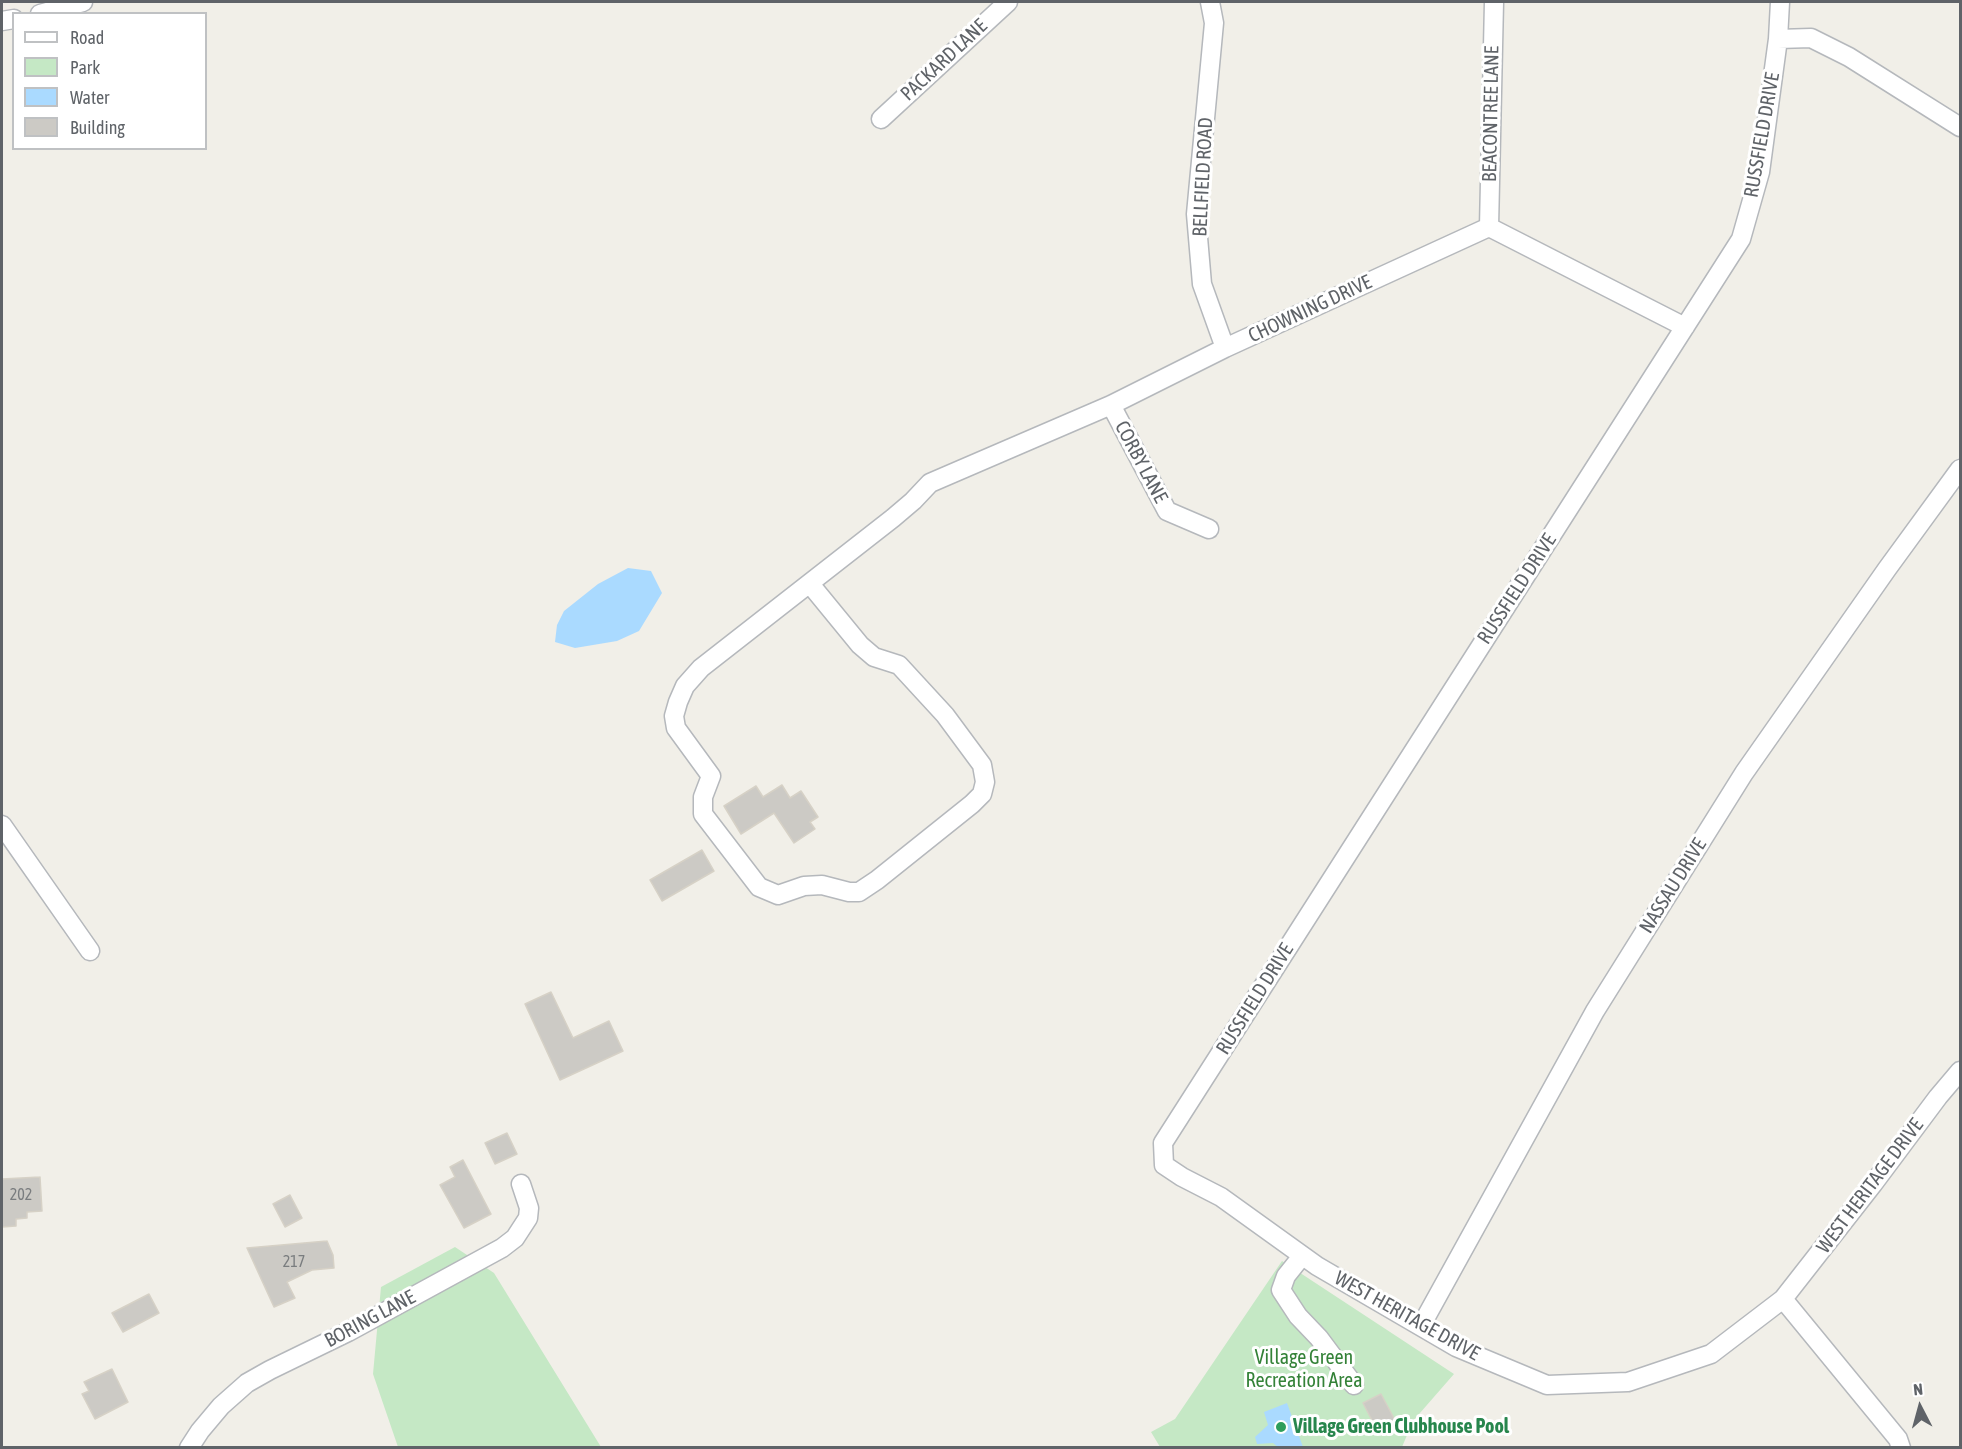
<!DOCTYPE html>
<html>
<head>
<meta charset="utf-8">
<style>
  body { margin:0 }
  #map { position:relative; width:1962px; height:1449px; overflow:hidden; background:#f1efe8; font-family:"Asap Condensed",sans-serif }
  canvas { display:block }
  .frame { position:absolute; inset:0; border:3px solid #5f6368; pointer-events:none }
  .legend { position:absolute; left:12px; top:12px; width:195px; height:138px; box-sizing:border-box; background:#fff; border:2px solid #bfc1c3; margin:0; padding:8px 10px; list-style:none; font-size:18px; color:#5f6368 }
  .legend li { display:flex; align-items:center; gap:12px; height:30px }
  .legend b { width:30px; border:2px solid #bfc1c3 }
  .north { position:absolute; left:1890px; top:1377px; width:60px; height:60px; -webkit-text-stroke:4px #fff; paint-order:stroke; rotate:354deg; font-size:16px; font-weight:700; line-height:24px; text-align:center; color:#5f6368 }
  .north::after { content:''; display:block; margin:auto; width:21px; height:27px; background:#5f6368; clip-path:polygon(50% 0,100% 100%,50% 72%,0 100%) }
</style>
</head>
<body>
<div id="map">
<canvas width="1962" height="1449"></canvas>
<div class="frame"></div>
<ul class="legend">
<li><b style="height:8px;background:#fff"></b>Road</li>
<li><b style="height:16px;background:#c5e8c5"></b>Park</li>
<li><b style="height:16px;background:#aadaff"></b>Water</li>
<li><b style="height:16px;background:#cccac5"></b>Building</li>
</ul>
<div class="north">N</div>
</div>
<script>
const g = document.querySelector('canvas').getContext('2d');
g.lineJoin = 'round';
function fillPath(path, color) { g.fillStyle = color; g.fill(path, 'evenodd'); }
const toPath = rows => new Path2D(rows.map(r => 'M' + r).join(''));
function stroke(path, color, width, dash) { g.strokeStyle = color; g.lineWidth = width; g.lineCap = dash ? 'butt' : 'round'; g.setLineDash(dash || []); g.stroke(path); }
function label(font, color, halo, rows, align = 'center') {
  g.font = font + ' "Asap Condensed",sans-serif'; g.lineWidth = 6; g.setLineDash([]); g.textBaseline = 'middle'; g.strokeStyle = halo; g.fillStyle = color; for (const [text, x, y, turn = 0] of rows) {
    g.save(); g.translate(x, y); g.rotate((+turn || 0) * Math.PI / 180); g.textAlign = isNaN(turn) ? turn : align; if (halo) g.strokeText(text, 0, 0); g.fillText(text, 0, 0); g.restore();
  }
}
fillPath(toPath([
  [455,1247,494,1273,601,1447,398,1447,373,1374,381,1287],
  [1282,1261,1454,1374,1413,1421,1402,1447,1160,1447,1151,1432,1175,1419]
]), '#c5e8c5');
fillPath(toPath([
  [628,568,651,571,662,593,639,631,617,641,575,648,555,642,557,625,564,611,598,584],
  [1287,1403,1303,1447,1278,1447,1273,1443,1257,1444,1255,1437,1268,1425,1264,1412]
]), '#aadaff');
const building = toPath([
  [782,785,790,798,801,791,818,817,810,822,815,829,794,843,774,813,741,834,724,806,756,786,763,797,782,785],
  [702,850,714,871,662,901,650,880,702,850],
  [551,992,573,1038,609,1021,623,1051,560,1080,525,1004,551,992],
  [507,1133,517,1154,495,1164,485,1143,507,1133],
  [463,1160,491,1214,464,1228,440,1185,455,1177,450,1167,463,1160],
  [40,1177,42,1211,27,1212,27,1218,16,1219,16,1226,2,1227,2,1179,40,1177],
  [290,1195,302,1218,285,1227,273,1204,290,1195],
  [327,1241,333,1255,334,1268,312,1270,287,1282,295,1298,274,1307,247,1248,327,1241],
  [149,1294,159,1313,123,1332,112,1313,149,1294],
  [112,1369,128,1402,95,1419,82,1394,89,1391,84,1382,112,1369],
  [1381,1394,1397,1424,1379,1434,1363,1403,1381,1394]
]);
fillPath(building, '#cccac5');
stroke(building, '#d6d1c6', 1.5);
const minor = toPath([
  [1210,2,1214,23,1196,214,1202,284,1225,348],
  [1780,2,1778,39,1760,172,1741,239,1163,1143,1164,1165,1182,1177,1221,1197,1317,1266,1456,1347,1547,1385,1628,1382,1711,1354,1783,1299,1873,1184,1938,1097,1960,1071],
  [40,14,83,2],
  [2,21,14,19],
  [1778,39,1811,38,1849,57,1960,127],
  [881,119,1008,2],
  [1489,227,1494,2],
  [1111,405,1167,511,1209,529],
  [810,584,860,645,874,657,899,665,945,715,982,765,985,782,982,794,972,804,877,880,859,892,849,892,822,885,804,886,778,895,759,887,703,814,703,797,711,776,676,728,674,716,678,702,685,686,701,668,893,518,913,501,930,483,1111,405,1225,348,1489,227,1685,327],
  [2,825,90,951],
  [1302,1256,1286,1276,1281,1290,1298,1316,1319,1338,1354,1385],
  [1783,1299,1898,1439,1901,1448],
  [1421,1326,1595,1011,1744,773,1887,569,1960,469],
  [189,1448,200,1431,221,1406,247,1383,270,1370,348,1332,502,1248,515,1238,528,1218,529,1208,521,1184]
]);
stroke(minor, '#b5b8bc', 21);
stroke(minor, '#fff', 18);
for (const [x, y, r, color] of [
  [1281,1427,6,"#2e9e5b"]
]) { const dot = new Path2D(); dot.arc(x, y, r, 0, 2 * Math.PI); g.fillStyle = color; g.fill(dot); stroke(dot, '#fff', 2); }
label('16px', '#7a7d7f', null, [
  ["202",21,1195],
  ["217",294,1262]
]);
label('20px', '#5f6368', '#fff', [
  ["PACKARD LANE",944,60,-43],
  ["BEACONTREE LANE",1491,114,-89],
  ["RUSSFIELD DRIVE",1762,135,-80],
  ["BELLFIELD ROAD",1203,177,-87],
  ["CHOWNING DRIVE",1310,309,-25],
  ["CORBY LANE",1141,462,62],
  ["RUSSFIELD DRIVE",1517,589,-57],
  ["NASSAU DRIVE",1673,886,-58],
  ["RUSSFIELD DRIVE",1255,999,-58],
  ["WEST HERITAGE DRIVE",1870,1186,-53],
  ["WEST HERITAGE DRIVE",1407,1316,29],
  ["BORING LANE",370,1319,-28]
]);
label('20px', '#348238', '#fff', [
  ["Village Green",1304,1358],
  ["Recreation Area",1304,1381]
]);
label('bold 20px', '#27864d', '#fff', [
  ["Village Green Clubhouse Pool",1293,1427]
], 'left');
</script>
</body>
</html>
